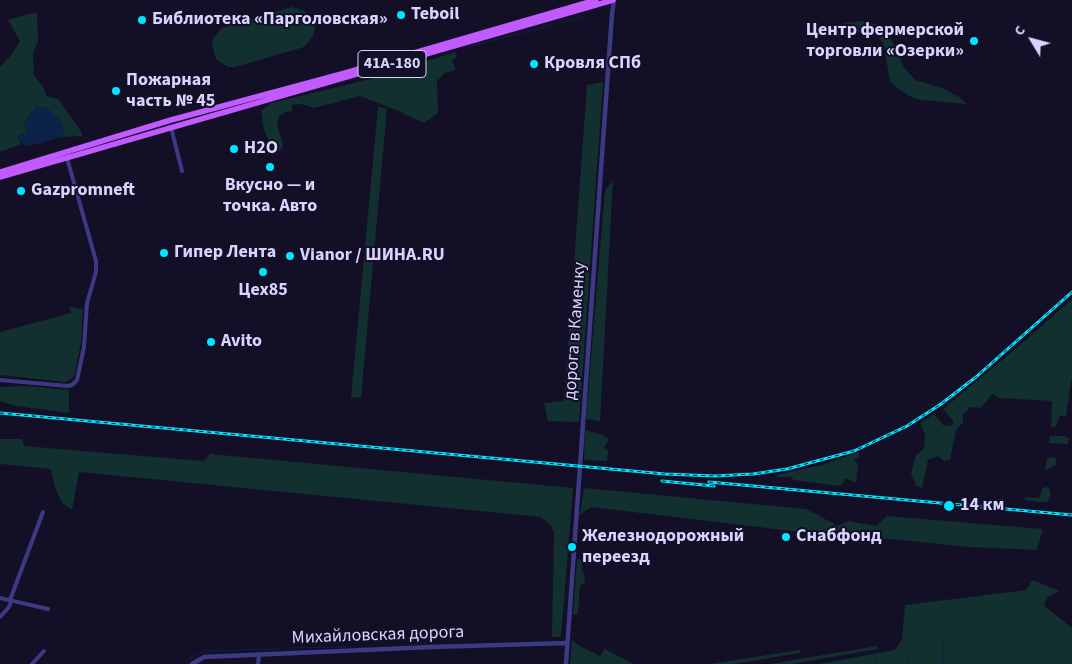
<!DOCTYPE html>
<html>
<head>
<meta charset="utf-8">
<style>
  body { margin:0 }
  #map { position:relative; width:1072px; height:664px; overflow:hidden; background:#130f26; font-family:"Source Sans 3",sans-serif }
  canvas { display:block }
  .north { position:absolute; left:1007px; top:15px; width:50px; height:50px; -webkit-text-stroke:4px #130f26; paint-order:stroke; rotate:307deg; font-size:14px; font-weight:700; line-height:20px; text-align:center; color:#d9d4ff }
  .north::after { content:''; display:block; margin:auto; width:18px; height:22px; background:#d9d4ff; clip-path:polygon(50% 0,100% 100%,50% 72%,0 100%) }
</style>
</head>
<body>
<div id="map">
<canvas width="1072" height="664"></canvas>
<div class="north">С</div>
</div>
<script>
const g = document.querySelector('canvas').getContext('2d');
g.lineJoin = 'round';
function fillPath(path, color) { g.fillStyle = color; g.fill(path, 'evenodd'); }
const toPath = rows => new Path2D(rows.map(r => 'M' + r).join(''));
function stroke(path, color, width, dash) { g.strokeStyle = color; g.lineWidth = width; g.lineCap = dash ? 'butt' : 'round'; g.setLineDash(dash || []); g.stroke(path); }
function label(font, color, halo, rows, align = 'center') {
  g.font = font + ' "Source Sans 3",sans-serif'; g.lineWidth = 4; g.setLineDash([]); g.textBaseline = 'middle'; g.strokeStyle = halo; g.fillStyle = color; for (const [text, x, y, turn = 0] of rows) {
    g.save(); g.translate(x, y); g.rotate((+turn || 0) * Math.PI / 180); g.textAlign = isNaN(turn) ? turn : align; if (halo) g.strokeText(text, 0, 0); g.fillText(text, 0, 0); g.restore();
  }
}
fillPath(toPath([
  [292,7,305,11,314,22,315,29,313,36,304,47,235,67,228,67,216,59,212,45,213,38,222,28],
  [37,12,38,41,33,54,34,75,42,85,47,96,58,99,80,130,83,136,62,137,64,130,37,106,24,123,27,132,18,136,21,144,0,152,0,67,13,53,20,41,8,20],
  [861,21,878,25,889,35,904,67,915,80,942,88,959,97,967,104,920,100,907,95,890,82,884,45,879,37,874,33,845,32,845,23],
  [455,52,457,56,452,61,456,70,445,73,437,81,438,113,424,123,396,110,360,96,314,108,302,104,292,105,292,111,286,112,279,116,277,124,283,145,280,151,269,142,264,130,261,111,271,103,371,79],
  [603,82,579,422,548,421,544,403,564,401,587,85],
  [378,107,387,108,361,398,351,397],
  [613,180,600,421,586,419,605,190],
  [1072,299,1072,376,1066,416,1060,416,1055,427,1051,428,1052,401,999,398,992,394,981,408,971,407,963,414,963,422,956,430,950,460,944,461,938,456,928,460,922,488,916,486,911,473,916,455,924,448,925,435,920,423,934,414,944,426,952,425,954,422,943,409,1019,346],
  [69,307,83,309,81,343,74,377,65,382,0,375,0,332,71,313],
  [28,386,69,390,69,413,16,406,0,401,0,387],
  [585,430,600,434,609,439,604,448,608,450,607,461,584,460],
  [1050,436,1065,436,1069,439,1068,444,1049,443],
  [0,439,22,439,24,446,204,461,210,454,573,488,561,637,552,637,554,532,551,526,541,517,79,472,72,510,62,503,55,487,51,469,0,464],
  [859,452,859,458,855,459,854,461,858,464,856,483,846,478,840,486,793,480,792,477,777,477,777,475,822,465],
  [1054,457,1057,461,1055,466,1045,470,1047,458],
  [1046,487,1049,488,1051,494,1047,502,1040,502,1025,500,1025,497,1039,498,1043,488],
  [584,488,806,509,838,526,849,521,876,526,887,516,1043,529,1037,550,969,547,902,540,800,532,591,507,580,515],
  [577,559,582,560,582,572,584,573,585,583,580,586,578,614,573,615],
  [1032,580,1060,591,1047,597,1044,606,1072,628,1072,664,819,664,895,650,902,639,905,605,1026,590],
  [572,640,580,646,600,656,605,649,634,664,570,664],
  [877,646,878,649,792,664,770,664],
  [800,650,800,653,734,664,709,664]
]), '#12302f');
fillPath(toPath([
  [37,106,46,107,59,119,64,130,62,137,25,147,18,136,27,132,24,123]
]), '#0c2248');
stroke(toPath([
  [468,47,586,16],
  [287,648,347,647],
  [185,664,191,657,206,651,280,649],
  [876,664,877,654],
  [908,664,908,653],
  [943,664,944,641]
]), '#0c2248', 1);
stroke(toPath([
  [171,127,182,171],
  [0,380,68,386,72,385,77,380,84,347,87,303,96,272,96,261,67,158],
  [0,598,48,609],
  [10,600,43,512],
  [0,617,9,607,11,602],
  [32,664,44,651],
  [258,664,259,655]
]), '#3d3a85', 4);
stroke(toPath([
  [192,664,204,657,432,647,567,643],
  [566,664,612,14,614,0]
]), '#3d3a85', 4.5);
stroke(toPath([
  [0,172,171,120,345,73,596,0],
  [0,177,613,0]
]), '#c25bff', 5.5);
const rail = toPath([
  [0,413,665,474,715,476,753,474,787,469,854,451,907,426,941,404,976,377,1072,292],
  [662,481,714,486],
  [709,482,1072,515]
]);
stroke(rail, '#00e5ff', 3);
stroke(rail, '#130f26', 1, [4]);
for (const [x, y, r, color] of [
  [401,15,5,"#00e5ff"],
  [142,20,5,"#00e5ff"],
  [974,41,5,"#00e5ff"],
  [534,64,5,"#00e5ff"],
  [116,91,5,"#00e5ff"],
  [234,149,5,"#00e5ff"],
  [270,167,5,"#00e5ff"],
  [21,191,5,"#00e5ff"],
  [164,253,5,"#00e5ff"],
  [290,256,5,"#00e5ff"],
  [263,272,5,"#00e5ff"],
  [211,342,5,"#00e5ff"],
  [949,506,6,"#00e5ff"],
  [786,537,5,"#00e5ff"],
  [572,547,5,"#00e5ff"]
]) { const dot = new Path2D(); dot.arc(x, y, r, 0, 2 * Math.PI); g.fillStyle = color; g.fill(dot); stroke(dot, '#130f26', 2); }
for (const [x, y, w] of [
  [392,64,68]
]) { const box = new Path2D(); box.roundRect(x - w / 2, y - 13.5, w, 27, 4); g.fillStyle = '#130f26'; g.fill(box); stroke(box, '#d9d4ff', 1); }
label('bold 16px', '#d9d4ff', null, [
  ["41А-180",392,64]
]);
label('bold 18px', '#d9d4ff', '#130f26', [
  ["Teboil",411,15],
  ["Библиотека «Парголовская»",152,20],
  ["Центр фермерской",964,31,"right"],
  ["торговли «Озерки»",964,52,"right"],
  ["Кровля СПб",544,64],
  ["Пожарная",126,81],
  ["часть № 45",126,102],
  ["H2O",244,149],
  ["Вкусно — и",270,186,"center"],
  ["точка. Авто",270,207,"center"],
  ["Gazpromneft",31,191],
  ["Гипер Лента",174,253],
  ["Vianor / ШИНА.RU",300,256],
  ["Цех85",263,291,"center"],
  ["Avito",221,342],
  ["14 км",960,506],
  ["Железнодорожный",582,537],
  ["переезд",582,558],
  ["Снабфонд",796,537]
], 'left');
label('18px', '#d9d4ff', '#130f26', [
  ["дорога в Каменку",576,331,-86],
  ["Михайловская дорога",378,636,-2]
]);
</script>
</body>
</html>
